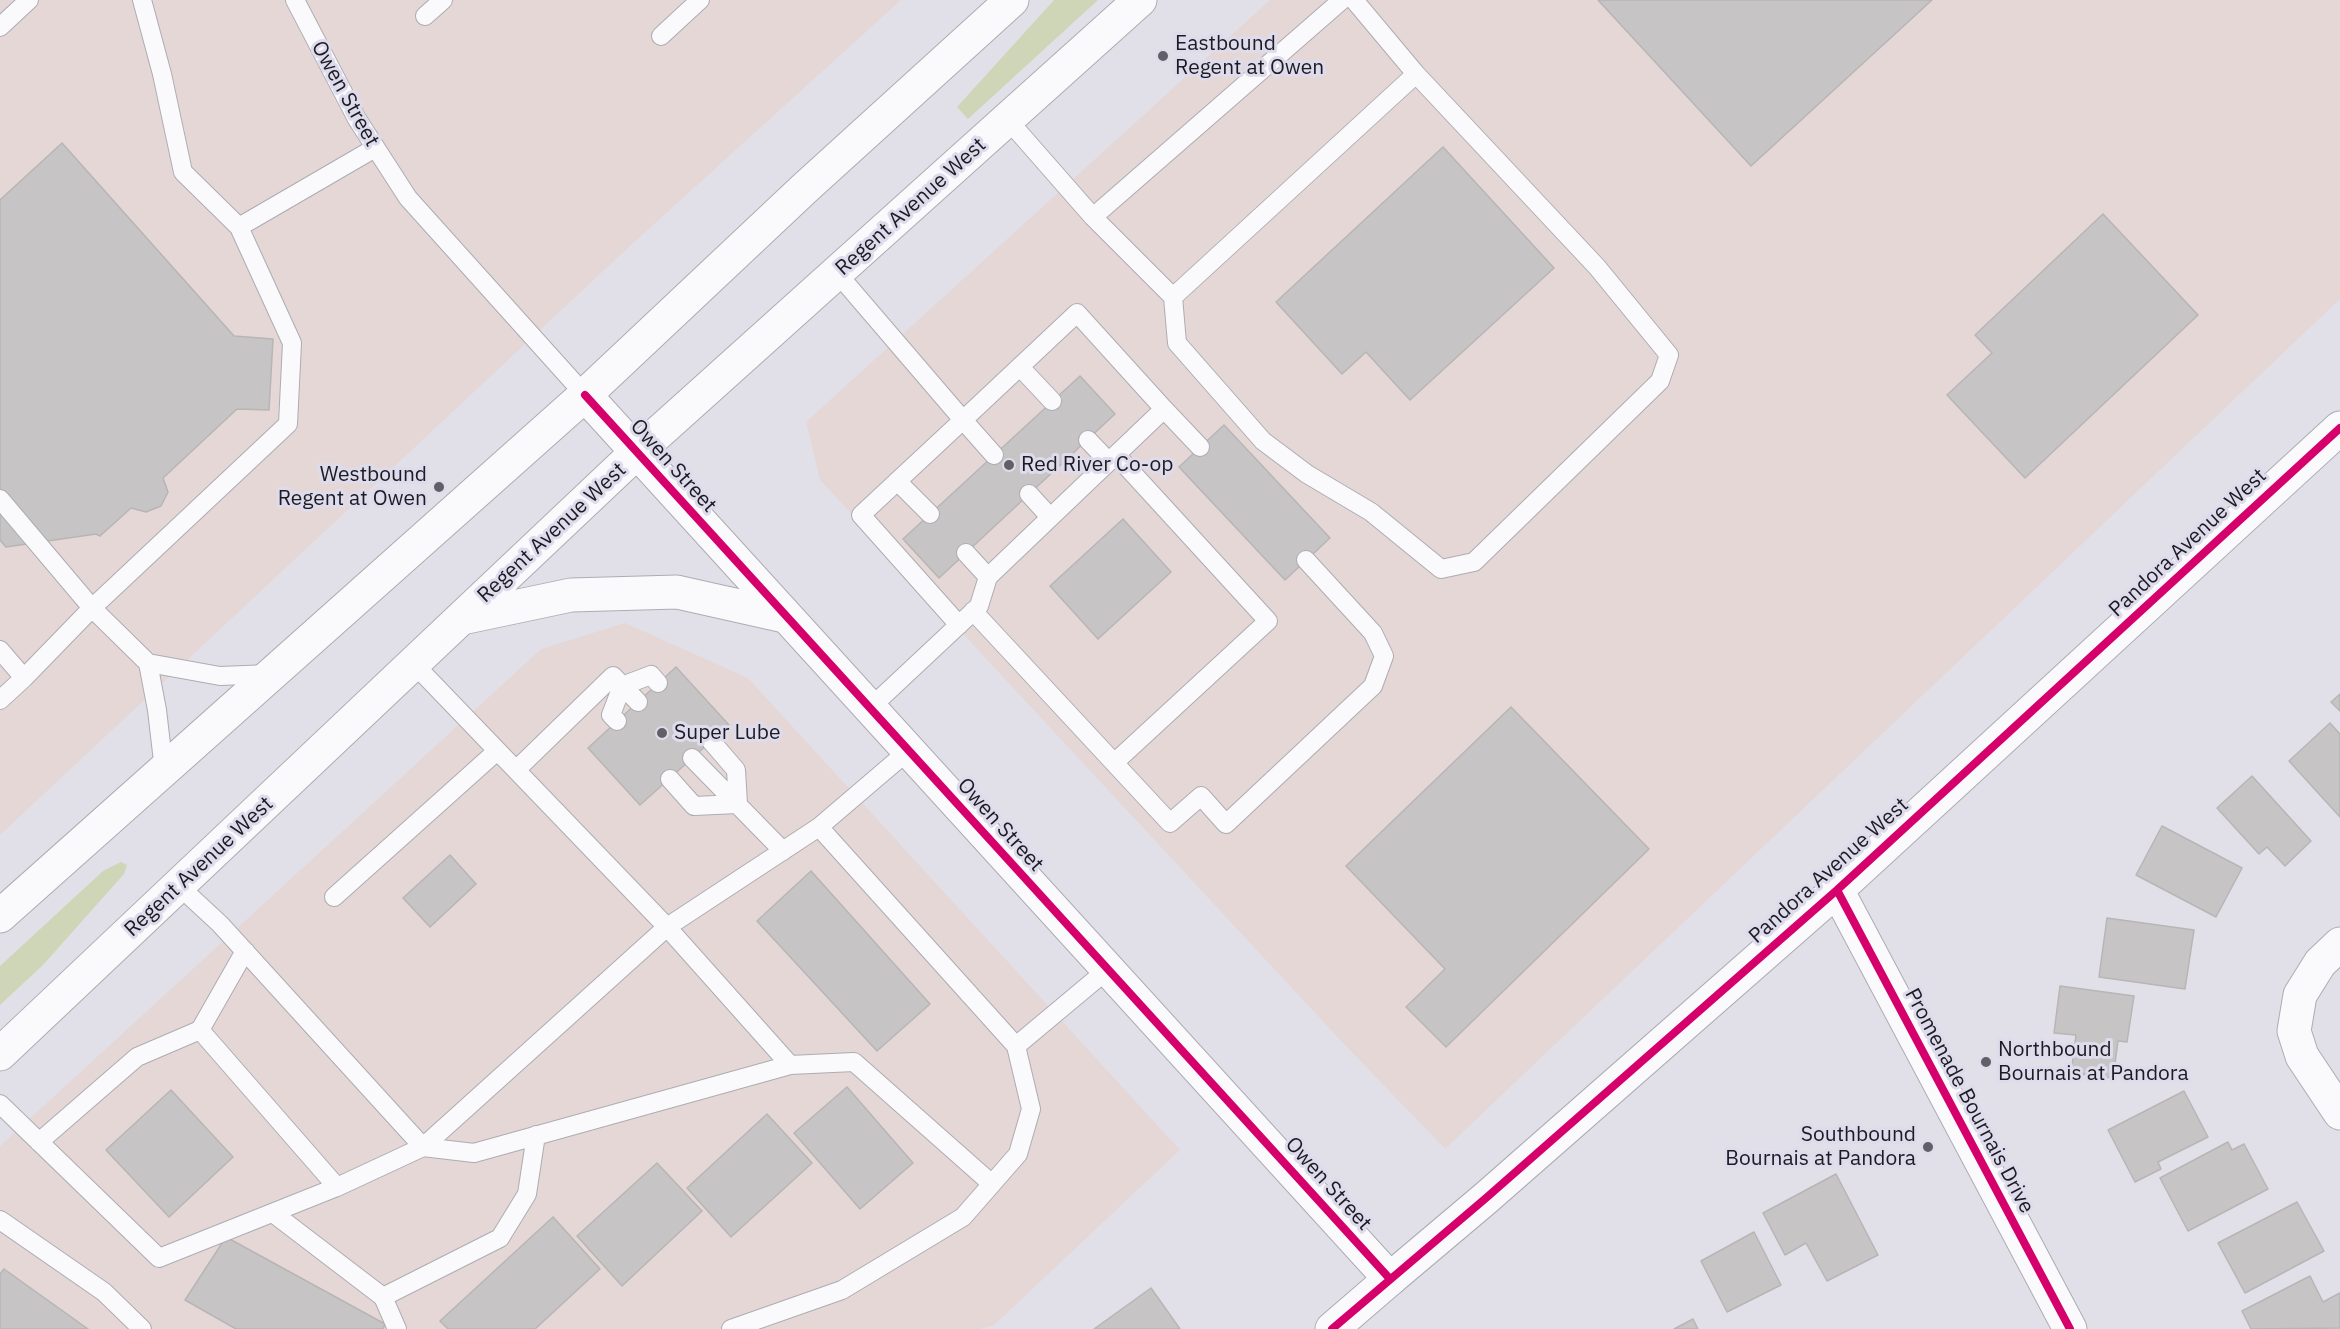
<!DOCTYPE html>
<html>
<head>
<meta charset="utf-8">
<style>
  body { margin:0 }
  canvas { display:block; background:#e1e0e8 }
</style>
</head>
<body>
<canvas width="2340" height="1329"></canvas>
<script>
const g = document.querySelector('canvas').getContext('2d');
g.lineJoin = 'round';
function fillPath(path, color) { g.fillStyle = color; g.fill(path, 'evenodd'); }
const toPath = rows => new Path2D(rows.map(r => 'M' + r).join(''));
function stroke(path, color, width, dash) { g.strokeStyle = color; g.lineWidth = width; g.lineCap = dash ? 'butt' : 'round'; g.setLineDash(dash || []); g.stroke(path); }
function label(font, color, halo, rows, align = 'center') {
  g.font = font + ' "IBM Plex Sans",sans-serif'; g.lineWidth = 6; g.setLineDash([]); g.textBaseline = 'middle'; g.strokeStyle = halo; g.fillStyle = color; for (const [text, x, y, turn = 0] of rows) {
    g.save(); g.translate(x, y); g.rotate((+turn || 0) * Math.PI / 180); g.textAlign = isNaN(turn) ? turn : align; if (halo) g.strokeText(text, 0, 0); g.fillText(text, 0, 0); g.restore();
  }
}
fillPath(toPath([
  [0,0,901,0,630,246,0,835],
  [1270,0,2340,0,2340,299,1445,1149,1343,1043,820,480,806,422],
  [625,623,748,678,1180,1150,994,1325,980,1329,0,1329,0,1146,541,649]
]), '#e4d7d5');
fillPath(toPath([
  [1054,0,1098,0,968,119,957,107],
  [121,862,127,865,124,874,44,964,0,1005,0,966,103,871]
]), '#cfd6b7');
const building = toPath([
  [1598,0,1932,0,1751,166,1598,0],
  [62,143,234,336,273,339,269,410,237,409,163,478,168,492,161,506,146,512,131,508,100,536,96,534,6,547,0,540,0,200,62,143],
  [1443,147,1554,268,1410,400,1366,352,1342,374,1276,302,1443,147],
  [2103,214,2198,315,2025,478,1947,395,1992,353,1975,335,2103,214],
  [1080,376,1115,414,939,578,903,539,1080,376],
  [1224,425,1330,538,1285,580,1179,467,1224,425],
  [1123,519,1171,572,1098,639,1050,586,1123,519],
  [676,667,729,725,640,805,588,748,676,667],
  [2340,694,2340,711,2331,702,2340,694],
  [1511,707,1649,849,1446,1047,1406,1007,1445,969,1346,866,1511,707],
  [2330,723,2340,734,2340,817,2289,761,2330,723],
  [2252,776,2311,841,2285,866,2267,847,2259,854,2217,808,2252,776],
  [2162,826,2242,868,2216,917,2136,875,2162,826],
  [450,855,476,884,430,927,403,898,450,855],
  [811,871,930,1004,877,1051,757,921,811,871],
  [2107,918,2194,930,2185,989,2099,977,2107,918],
  [2060,986,2134,996,2127,1042,2118,1041,2113,1078,2071,1073,2076,1035,2054,1033,2060,986],
  [847,1087,913,1163,860,1209,794,1133,847,1087],
  [171,1090,233,1157,169,1217,106,1150,171,1090],
  [2184,1091,2208,1137,2158,1162,2161,1169,2135,1182,2108,1130,2184,1091],
  [767,1114,812,1163,731,1237,687,1188,767,1114],
  [2228,1142,2232,1150,2244,1144,2268,1189,2188,1231,2160,1178,2228,1142],
  [657,1163,702,1211,622,1286,577,1236,657,1163],
  [1836,1174,1878,1255,1827,1281,1806,1243,1785,1255,1763,1213,1836,1174],
  [2297,1202,2324,1251,2245,1293,2218,1243,2297,1202],
  [553,1217,600,1269,535,1329,448,1329,440,1321,553,1217],
  [1754,1232,1781,1285,1727,1312,1701,1261,1754,1232],
  [226,1237,385,1324,383,1329,236,1329,185,1300,226,1237],
  [4,1269,88,1329,0,1329,0,1274,4,1269],
  [2310,1276,2323,1302,2340,1293,2340,1328,2251,1329,2242,1311,2310,1276],
  [1151,1288,1180,1329,1094,1329,1151,1288],
  [1693,1319,1698,1329,1674,1329,1693,1319]
]);
fillPath(building, '#c7c4c5');
stroke(building, '#b7b5b6', 1.5);
const lane = toPath([
  [142,0,162,74,183,172,239,227,375,148],
  [295,0,357,119,408,198,585,395],
  [1354,0,1416,74],
  [425,16,443,0],
  [0,27,29,0],
  [661,36,700,0],
  [1008,120,1093,217,1173,297,1416,74,1597,267,1669,355,1660,381,1474,562,1441,569,1371,512,1307,474,1263,441,1177,343,1173,297],
  [1093,217,1342,0],
  [837,273,963,420,861,515,959,625],
  [1020,367,1052,401],
  [1088,440,1109,462],
  [994,455,963,420,1077,313,1164,409],
  [897,481,930,514],
  [1029,494,1050,517],
  [0,499,92,608,148,663,157,710,164,770],
  [966,553,988,577],
  [973,611,1170,823,1201,796,1226,824,1373,686,1384,656,1373,633,1306,560],
  [0,650,24,678,0,700],
  [148,663,220,676,270,674],
  [414,664,667,927,819,827],
  [24,678,92,608,288,424,292,343,239,227],
  [869,709,979,606,988,577,1164,409,1200,447],
  [617,721,611,715,622,686,651,675,658,683],
  [711,741,736,770,738,804],
  [908,751,819,827,1016,1046,1107,970],
  [692,758,783,851],
  [1114,763,1268,621,1116,455],
  [516,770,613,676,638,702],
  [670,779,694,806,738,804],
  [179,886,220,924,423,1147,667,927,790,1065,474,1153,423,1147,337,1187],
  [334,897,497,751],
  [790,1065,854,1062,992,1184],
  [0,1104,159,1258,337,1187,200,1030,245,951],
  [39,1142,137,1057,200,1030],
  [273,1213,383,1297,500,1238,527,1194,536,1135],
  [0,1220,104,1292,142,1329],
  [383,1297,397,1329],
  [731,1329,842,1290,963,1217,1018,1154,1031,1109,1016,1046]
]);
const street = toPath([
  [2340,944,2320,963,2300,995,2294,1031,2302,1056,2340,1113],
  [1332,1329,1390,1279]
]);
const secondary = toPath([
  [585,395,1390,1279,1486,1198,1837,890,2340,428],
  [462,618,571,595,677,592,784,616],
  [1837,890,2070,1329],
  [0,916,585,395,805,188,1012,0],
  [0,1054,637,452,1140,0]
]);
stroke(lane, '#adacb3', 20);
stroke(street, '#adacb3', 35);
stroke(secondary, '#adacb3', 35);
stroke(lane, '#fafafc', 18);
stroke(street, '#fafafc', 33);
stroke(secondary, '#fafafc', 33);
stroke(toPath([
  [585,395,1390,1279],
  [1837,890,2070,1329],
  [1332,1329,1486,1198,1837,890,2340,428]
]), '#d6006c', 8);
for (const [x, y, r, color] of [
  [1163,56,6,"#616067"],
  [1009,465,6,"#616067"],
  [439,487,6,"#616067"],
  [662,733,6,"#616067"],
  [1986,1062,6,"#616067"],
  [1928,1147,6,"#616067"]
]) { const dot = new Path2D(); dot.arc(x, y, r, 0, 2 * Math.PI); g.fillStyle = color; g.fill(dot); stroke(dot, '#dedcec', 2); }
label('21px', '#1c1b21', '#dedcec', [
  ["Eastbound",1175,44],
  ["Regent at Owen",1175,68],
  ["Red River Co-op",1021,465],
  ["Westbound",427,475,"right"],
  ["Regent at Owen",427,499,"right"],
  ["Super Lube",674,733],
  ["Northbound",1998,1050],
  ["Bournais at Pandora",1998,1074],
  ["Southbound",1916,1135,"right"],
  ["Bournais at Pandora",1916,1159,"right"]
], 'left');
label('21px', '#1c1b21', '#dedcec', [
  ["Owen Street",345,94,61],
  ["Regent Avenue West",911,207,-42],
  ["Owen Street",673,466,48],
  ["Regent Avenue West",552,533,-43],
  ["Pandora Avenue West",2188,543,-43],
  ["Owen Street",1000,825,48],
  ["Regent Avenue West",199,867,-43],
  ["Pandora Avenue West",1829,871,-42],
  ["Promenade Bournais Drive",1969,1101,62],
  ["Owen Street",1328,1184,48]
]);
</script>
</body>
</html>
